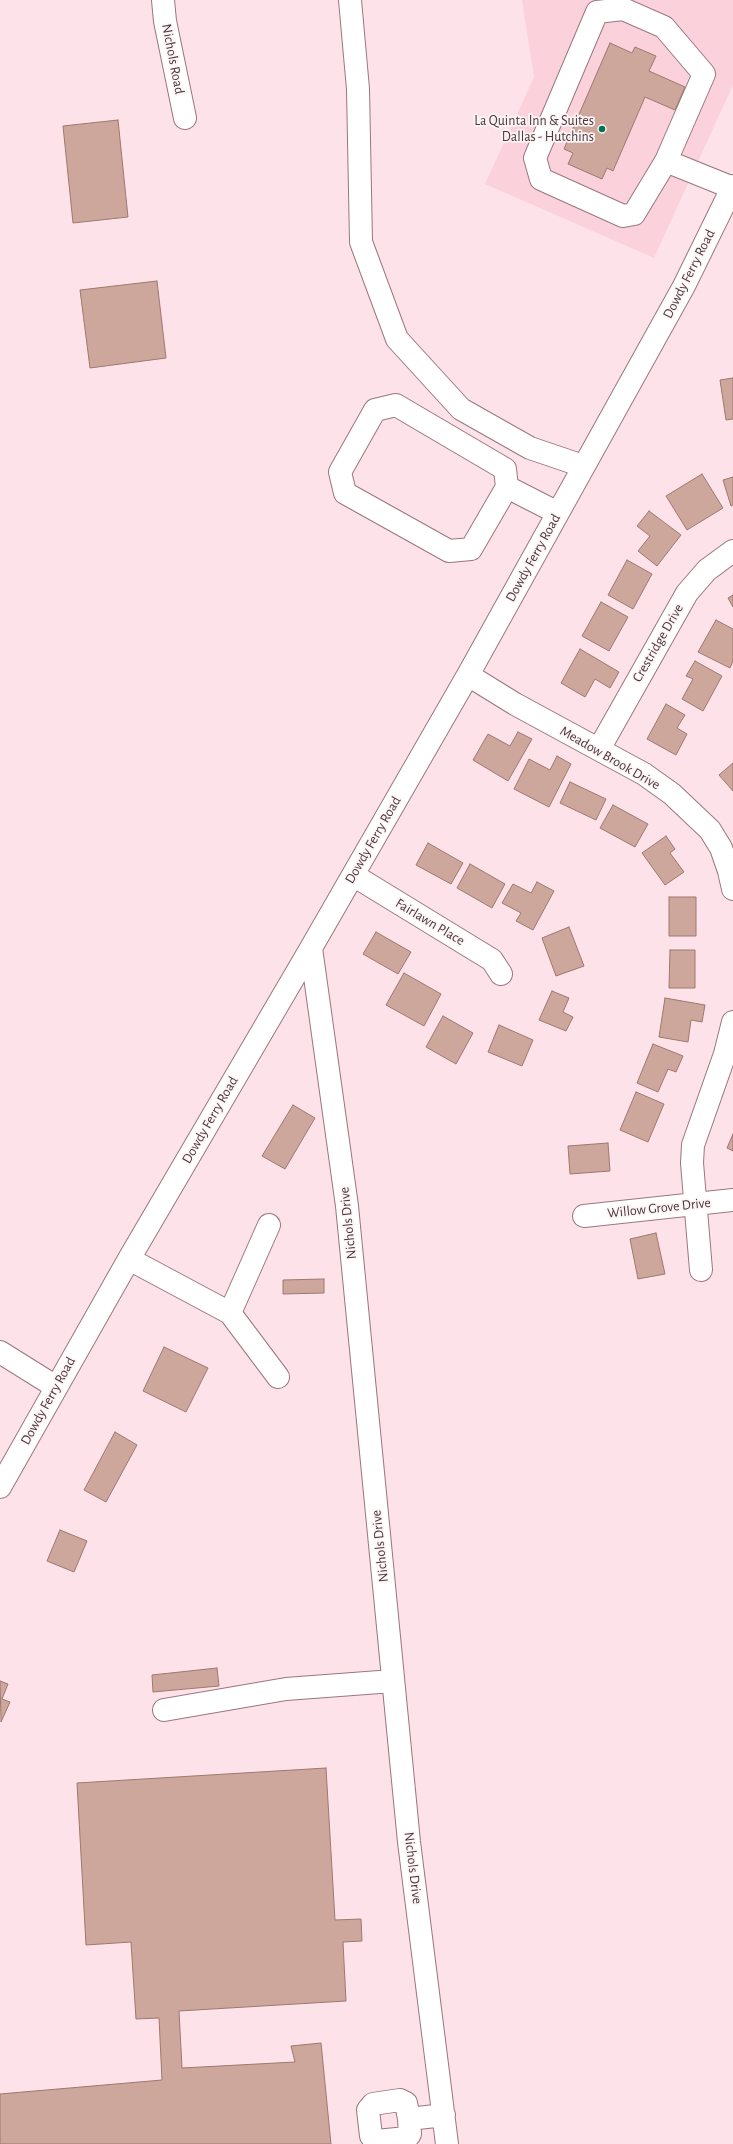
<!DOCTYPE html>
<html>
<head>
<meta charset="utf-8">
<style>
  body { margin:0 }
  canvas { display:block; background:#fde3e9 }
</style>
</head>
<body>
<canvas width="733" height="2144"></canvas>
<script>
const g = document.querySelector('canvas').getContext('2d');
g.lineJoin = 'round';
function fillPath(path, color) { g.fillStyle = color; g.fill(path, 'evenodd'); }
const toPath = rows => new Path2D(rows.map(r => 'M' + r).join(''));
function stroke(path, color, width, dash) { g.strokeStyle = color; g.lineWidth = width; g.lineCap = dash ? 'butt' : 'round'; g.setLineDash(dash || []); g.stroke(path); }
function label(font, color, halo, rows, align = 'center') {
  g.font = font + ' "Alegreya Sans",sans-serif'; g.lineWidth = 3.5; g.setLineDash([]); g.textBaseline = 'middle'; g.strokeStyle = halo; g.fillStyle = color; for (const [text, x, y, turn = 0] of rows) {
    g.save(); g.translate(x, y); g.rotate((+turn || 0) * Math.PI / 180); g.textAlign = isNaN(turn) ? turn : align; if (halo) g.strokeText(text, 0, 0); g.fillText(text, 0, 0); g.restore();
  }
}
fillPath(toPath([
  [522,0,733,0,733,85,654,258,485,184,534,77]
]), '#fbd2dc');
const building = toPath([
  [610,43,632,53,635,47,656,56,649,71,685,87,675,110,645,97,613,171,607,168,602,179,568,164,573,153,564,149,610,43],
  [118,120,128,217,73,223,63,126,118,120],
  [157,281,166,358,90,368,80,290,157,281],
  [733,378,733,419,726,420,720,380,733,378],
  [702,474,723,508,687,530,666,496,702,474],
  [733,477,733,505,731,506,723,480,733,477],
  [649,511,681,535,657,566,638,551,650,536,637,526,649,511],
  [627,560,652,574,633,609,608,595,627,560],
  [733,595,733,607,728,598,733,595],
  [601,602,628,617,609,651,582,636,601,602],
  [716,620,733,629,733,661,730,668,698,652,716,620],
  [580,649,619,672,610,688,595,679,585,697,561,683,580,649],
  [695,661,722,676,703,711,682,699,693,679,686,676,695,661],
  [666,704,685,715,677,728,687,734,676,755,647,739,666,704],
  [518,732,532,739,508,781,473,760,488,734,510,746,518,732],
  [557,756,571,764,549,807,514,789,529,759,550,770,557,756],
  [733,763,733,791,719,775,733,763],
  [570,782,606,799,596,820,560,803,570,782],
  [613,805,648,824,635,847,600,828,613,805],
  [666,836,675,849,670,853,684,872,665,885,642,853,666,836],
  [428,843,463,863,451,884,416,865,428,843],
  [470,864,505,884,492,908,457,888,470,864],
  [537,882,554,891,533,930,516,921,521,913,502,903,513,884,531,893,537,882],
  [669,897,696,897,696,936,669,936,669,897],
  [569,927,584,966,556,976,542,938,569,927],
  [376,932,411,952,398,974,363,954,376,932],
  [670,950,695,950,695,988,669,988,670,950],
  [404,973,441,994,424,1026,386,1005,404,973],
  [552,991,569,998,563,1012,573,1017,566,1031,539,1020,552,991],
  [665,998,705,1005,702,1022,691,1020,688,1042,659,1037,665,998],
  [443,1016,473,1033,456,1064,426,1047,443,1016],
  [499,1025,533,1040,522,1066,488,1052,499,1025],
  [653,1044,683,1056,676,1072,668,1069,658,1092,637,1083,653,1044],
  [636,1092,664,1104,648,1142,620,1130,636,1092],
  [293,1105,315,1118,285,1169,262,1156,293,1105],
  [733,1134,733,1151,727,1148,733,1134],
  [608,1143,610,1171,570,1174,568,1146,608,1143],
  [656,1233,665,1274,638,1279,630,1239,656,1233],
  [324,1279,324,1293,283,1294,283,1280,324,1279],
  [164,1347,208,1368,186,1412,143,1391,164,1347],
  [115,1432,137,1445,106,1502,84,1490,115,1432],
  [60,1530,87,1541,74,1572,47,1561,60,1530],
  [217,1668,219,1686,153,1692,152,1675,217,1668],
  [0,1681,8,1684,2,1699,10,1702,1,1722,0,1681],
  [326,1768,335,1920,361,1919,362,1941,343,1942,346,2001,179,2011,182,2068,295,2062,291,2046,321,2043,331,2144,0,2144,0,2094,162,2080,159,2018,136,2019,131,1942,86,1945,77,1783,326,1768]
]);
fillPath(building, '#cda69c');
stroke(building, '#9e786f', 1);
const minor = toPath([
  [163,0,165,21,185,118],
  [350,0,358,89,361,242,397,339,461,409,530,448,583,466],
  [666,161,704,74,664,27,623,9,597,12,535,158,541,179,623,216,634,214,666,161,733,188],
  [507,487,471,549,449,551,345,493,340,472,375,410,396,405,505,469,507,487,558,513],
  [468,675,515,704,644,774,672,794,710,830,721,848,729,871,733,889],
  [599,749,687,593,707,570,733,551],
  [353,875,492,960,501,974],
  [311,948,347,1206,409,1842,447,2144],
  [584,1216,733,1200],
  [129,1259,230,1313,278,1377],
  [701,1270,692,1163,693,1145,725,1054,733,1022],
  [230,1313,269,1225],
  [0,1352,56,1387],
  [0,1487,129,1259,311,948,468,675,684,286,733,186],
  [164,1710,286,1689,393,1681],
  [409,2119,406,2103,400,2100,373,2104,368,2110,371,2136,376,2141,407,2138,410,2134,409,2119,444,2115]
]);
stroke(minor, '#9b767f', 24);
stroke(minor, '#fff', 22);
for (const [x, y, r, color] of [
  [602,129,4,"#03744e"]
]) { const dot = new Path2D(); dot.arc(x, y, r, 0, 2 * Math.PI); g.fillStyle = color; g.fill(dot); stroke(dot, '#fef5f7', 1.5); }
label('14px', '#48373b', '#fef5f7', [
  ["Nichols Road",173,59,79],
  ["Dowdy Ferry Road",689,274,-63],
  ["Dowdy Ferry Road",533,558,-61],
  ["Crestridge Drive",658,643,-60],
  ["Meadow Brook Drive",610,758,30],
  ["Dowdy Ferry Road",373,840,-60],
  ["Fairlawn Place",430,922,31],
  ["Dowdy Ferry Road",210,1120,-60],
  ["Willow Grove Drive",659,1208,-6],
  ["Nichols Drive",348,1223,-96],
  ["Dowdy Ferry Road",48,1401,-61],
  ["Nichols Drive",380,1546,-96],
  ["Nichols Drive",413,1868,83]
]);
label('14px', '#48373b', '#fef5f7', [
  ["La Quinta Inn & Suites",594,121],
  ["Dallas - Hutchins",594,137]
], 'right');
</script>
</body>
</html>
